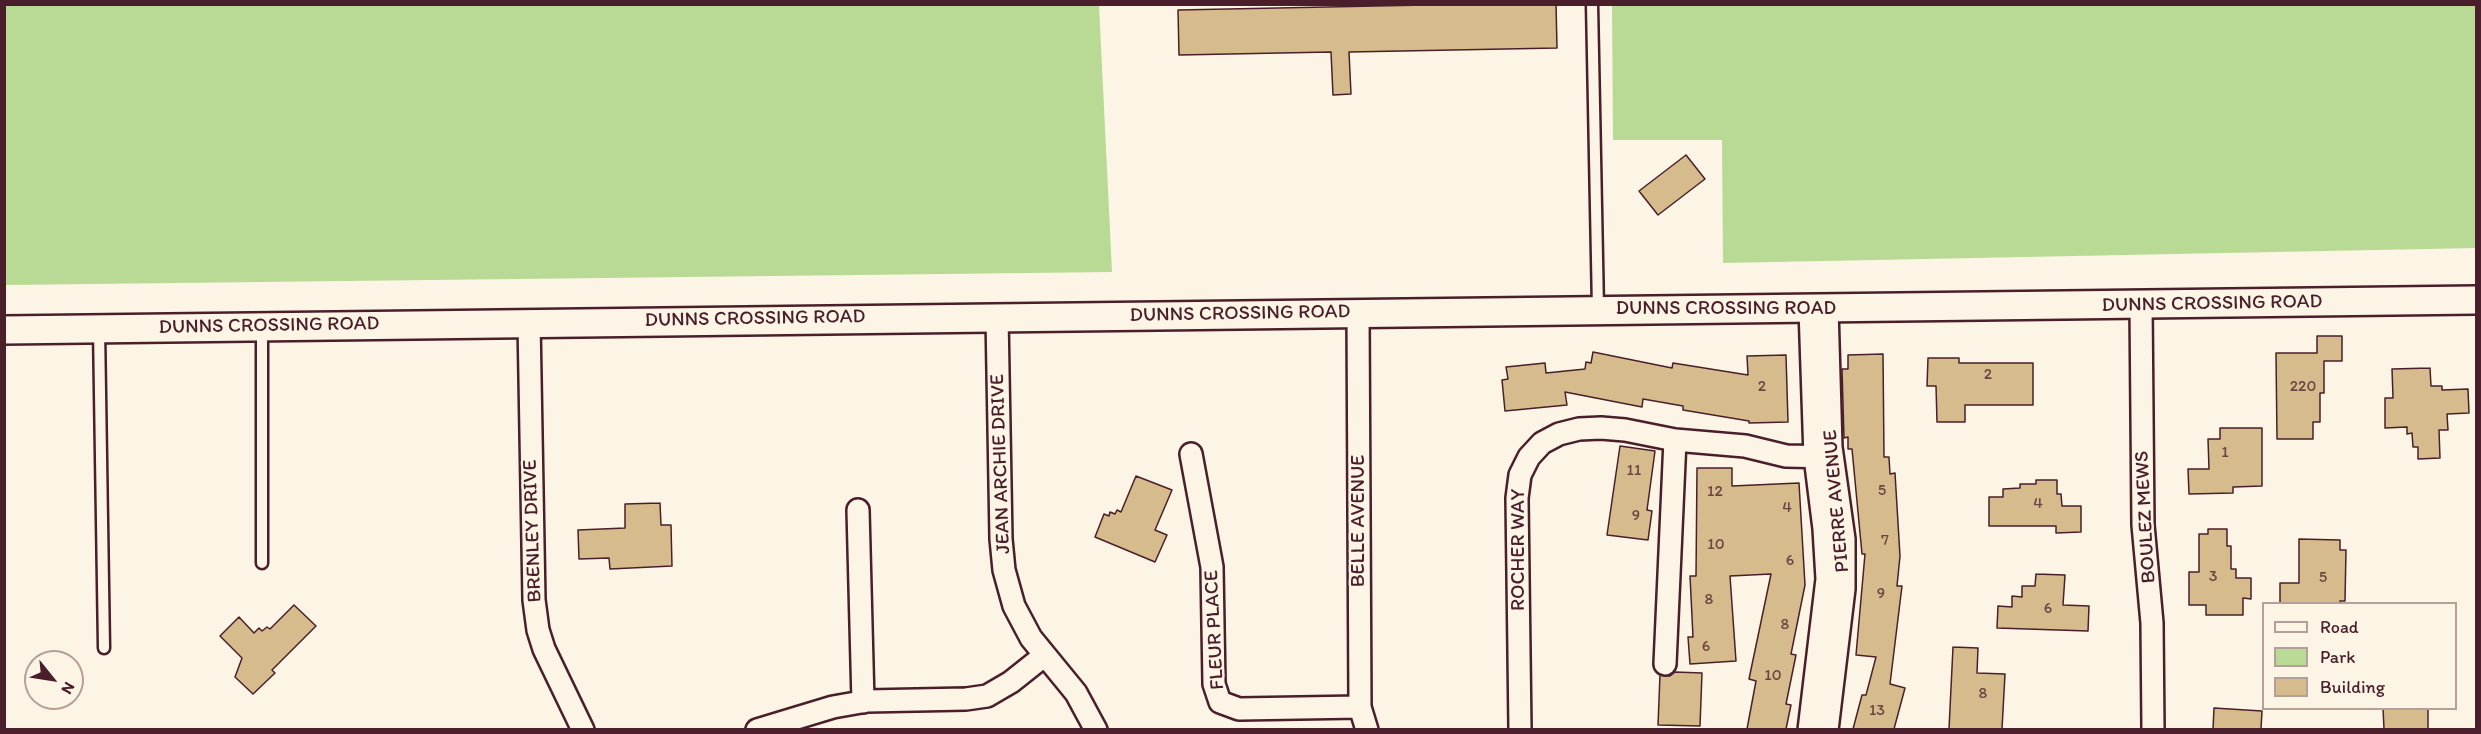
<!DOCTYPE html>
<html>
<head>
<meta charset="utf-8">
<style>
  body { margin:0 }
  #map { position:relative; width:2481px; height:734px; overflow:hidden; background:#fcf5e5; font-family:Itim,sans-serif }
  canvas { display:block }
  .frame { position:absolute; inset:0; border:6px solid #4a1f2b; pointer-events:none }
  .legend { position:absolute; left:2262px; top:602px; width:195px; height:108px; box-sizing:border-box; background:#fcf5e5; border:2px solid #b59f9b; margin:0; padding:8px 10px; list-style:none; font-size:18px; color:#4a1f2b }
  .legend li { display:flex; align-items:center; gap:12px; height:30px }
  .legend b { width:30px; border:2px solid #b59f9b }
  .north { position:absolute; left:24px; top:650px; width:60px; height:60px; box-sizing:border-box; background:#fcf5e5; border:2px solid #b59f9b; border-radius:50%; rotate:120deg; font-size:16px; font-weight:700; line-height:24px; text-align:center; color:#4a1f2b }
  .north::after { content:''; display:block; margin:auto; width:21px; height:27px; background:#4a1f2b; clip-path:polygon(50% 0,100% 100%,50% 72%,0 100%) }
</style>
</head>
<body>
<div id="map">
<canvas width="2481" height="734"></canvas>
<div class="frame"></div>
<ul class="legend">
<li><b style="height:8px;background:#fcf5e5"></b>Road</li>
<li><b style="height:16px;background:#b8da94"></b>Park</li>
<li><b style="height:16px;background:#d6bb8c"></b>Building</li>
</ul>
<div class="north">N</div>
</div>
<script>
const g = document.querySelector('canvas').getContext('2d');
g.lineJoin = 'round';
function fillPath(path, color) { g.fillStyle = color; g.fill(path, 'evenodd'); }
const toPath = rows => new Path2D(rows.map(r => 'M' + r).join(''));
function stroke(path, color, width, dash) { g.strokeStyle = color; g.lineWidth = width; g.lineCap = dash ? 'butt' : 'round'; g.setLineDash(dash || []); g.stroke(path); }
function label(font, color, halo, rows, align = 'center') {
  g.font = font + ' Itim,sans-serif'; g.lineWidth = 4.5; g.setLineDash([]); g.textBaseline = 'middle'; g.strokeStyle = halo; g.fillStyle = color; for (const [text, x, y, turn = 0] of rows) {
    g.save(); g.translate(x, y); g.rotate((+turn || 0) * Math.PI / 180); g.textAlign = isNaN(turn) ? turn : align; if (halo) g.strokeText(text, 0, 0); g.fillText(text, 0, 0); g.restore();
  }
}
fillPath(toPath([
  [4,5,1099,5,1112,272,5,285],
  [1612,5,2476,5,2476,248,1723,263,1722,140,1613,140]
]), '#b8da94');
const building = toPath([
  [1475,4,1556,4,1557,48,1349,52,1351,94,1333,95,1331,52,1179,55,1178,10,1475,4],
  [1686,155,1705,179,1658,215,1639,191,1686,155],
  [2317,336,2342,336,2342,361,2324,361,2324,393,2320,393,2320,422,2313,422,2313,439,2277,439,2276,353,2317,353,2317,336],
  [1593,352,1672,368,1673,363,1748,375,1747,356,1786,355,1788,422,1749,423,1749,421,1683,410,1683,406,1643,399,1642,407,1565,392,1567,405,1505,411,1502,380,1508,379,1506,367,1545,363,1546,373,1585,369,1586,362,1591,363,1593,352],
  [1883,354,1884,457,1889,457,1890,474,1895,473,1900,556,1897,586,1902,586,1890,684,1905,688,1894,729,1853,729,1862,695,1866,695,1876,657,1856,655,1865,554,1862,554,1852,449,1848,449,1848,437,1844,438,1842,369,1848,369,1848,355,1883,354],
  [1928,358,1959,358,1959,363,2033,363,2033,405,1965,405,1965,422,1937,422,1936,386,1927,386,1928,358],
  [2430,368,2431,386,2442,386,2442,390,2468,389,2469,413,2447,414,2448,430,2439,430,2440,458,2418,459,2418,447,2413,447,2412,433,2407,434,2407,427,2385,428,2385,398,2393,398,2392,369,2430,368],
  [2220,428,2262,428,2262,486,2233,487,2233,493,2189,494,2188,469,2209,469,2208,439,2220,439,2220,428],
  [1620,446,1655,451,1647,510,1652,511,1648,540,1607,535,1620,446],
  [1697,468,1732,468,1732,486,1799,483,1805,585,1791,654,1796,655,1786,704,1791,705,1786,729,1747,729,1756,681,1749,679,1771,574,1730,576,1736,661,1690,664,1688,637,1693,637,1690,576,1696,576,1697,468],
  [1136,476,1172,490,1155,530,1167,535,1155,562,1095,537,1104,514,1109,516,1110,512,1115,514,1117,510,1121,512,1136,476],
  [2036,480,2057,480,2057,494,2061,494,2062,506,2081,506,2081,532,2056,533,2056,526,1989,526,1989,497,2003,497,2003,489,2020,488,2020,484,2036,484,2036,480],
  [660,503,661,525,671,525,672,566,610,569,609,558,579,559,578,530,625,528,625,504,660,503],
  [2208,529,2227,529,2227,546,2231,546,2231,569,2236,569,2236,578,2251,578,2251,599,2243,598,2243,615,2206,615,2206,605,2189,605,2189,572,2199,572,2199,534,2208,534,2208,529],
  [2299,539,2340,540,2340,550,2346,550,2345,601,2340,601,2340,603,2280,603,2280,583,2299,583,2299,539],
  [2036,574,2065,575,2063,605,2089,606,2088,631,1997,628,1998,606,2012,607,2012,596,2022,597,2022,586,2035,586,2036,574],
  [294,605,316,626,272,670,275,673,253,694,235,677,242,658,220,636,239,617,254,633,259,628,262,631,267,627,270,629,294,605],
  [1953,647,1978,648,1977,673,2005,674,2002,729,1949,729,1953,647],
  [1675,672,1702,673,1700,726,1658,725,1660,675,1670,676,1675,672],
  [2214,708,2262,711,2261,729,2213,729,2214,708],
  [2383,708,2428,708,2428,729,2384,729,2383,708]
]);
fillPath(building, '#d6bb8c');
stroke(building, '#4a1f2b', 1.5);
const service = toPath([
  [1592,4,1598,309],
  [262,326,262,563],
  [99,329,104,648]
]);
const minor = toPath([
  [2141,305,2143,525,2152,623,2153,730],
  [1358,312,1360,707,1367,730],
  [997,317,1001,539,1004,570,1014,606,1031,638,1076,693,1096,730],
  [529,322,534,600,538,630,544,649,583,730],
  [1191,454,1212,567,1214,684,1220,702,1239,709,1360,707],
  [858,510,863,702],
  [1665,664,1675,440],
  [757,730,833,707,867,701,966,699,987,696,1011,682,1045,655],
  [1520,730,1517,498,1520,475,1529,457,1542,443,1559,434,1579,429,1601,428,1625,430,1675,440,1745,446,1786,456,1832,457],
  [1809,730,1827,579,1824,529,1815,457,1810,309],
  [1827,730,1844,589,1844,539,1831,447,1827,308]
]);
const tertiary = toPath([
  [4,330,2476,300]
]);
stroke(service, '#4a1f2b', 15);
stroke(minor, '#4a1f2b', 26);
stroke(tertiary, '#4a1f2b', 32);
stroke(service, '#fcf5e5', 10);
stroke(minor, '#fcf5e5', 21);
stroke(tertiary, '#fcf5e5', 27);
label('16px', '#6d4643', null, [
  ["2",1988,375],
  ["2",1762,387],
  ["220",2303,387],
  ["1",2225,453],
  ["11",1634,471],
  ["5",1882,491],
  ["12",1715,492],
  ["4",2038,504],
  ["4",1787,508],
  ["9",1636,516],
  ["7",1885,541],
  ["10",1716,545],
  ["6",1790,561],
  ["3",2213,577],
  ["5",2323,578],
  ["9",1881,594],
  ["8",1709,600],
  ["6",2048,609],
  ["8",1785,625],
  ["6",1706,647],
  ["10",1773,676],
  ["8",1983,694],
  ["13",1877,711]
]);
label('20px', '#4a1f2b', '#fcf5e5', [
  ["DUNNS CROSSING ROAD",2212,304,-1],
  ["DUNNS CROSSING ROAD",1726,309],
  ["DUNNS CROSSING ROAD",1240,314,-1],
  ["DUNNS CROSSING ROAD",755,319,-1],
  ["DUNNS CROSSING ROAD",269,326,-1],
  ["JEAN ARCHIE DRIVE",1001,464,-92],
  ["PIERRE AVENUE",1837,501,-95],
  ["BOULEZ MEWS",2146,517,-93],
  ["BELLE AVENUE",1359,521,-90],
  ["BRENLEY DRIVE",533,531,-92],
  ["ROCHER WAY",1519,550,-90],
  ["FLEUR PLACE",1215,630,-93]
]);
</script>
</body>
</html>
